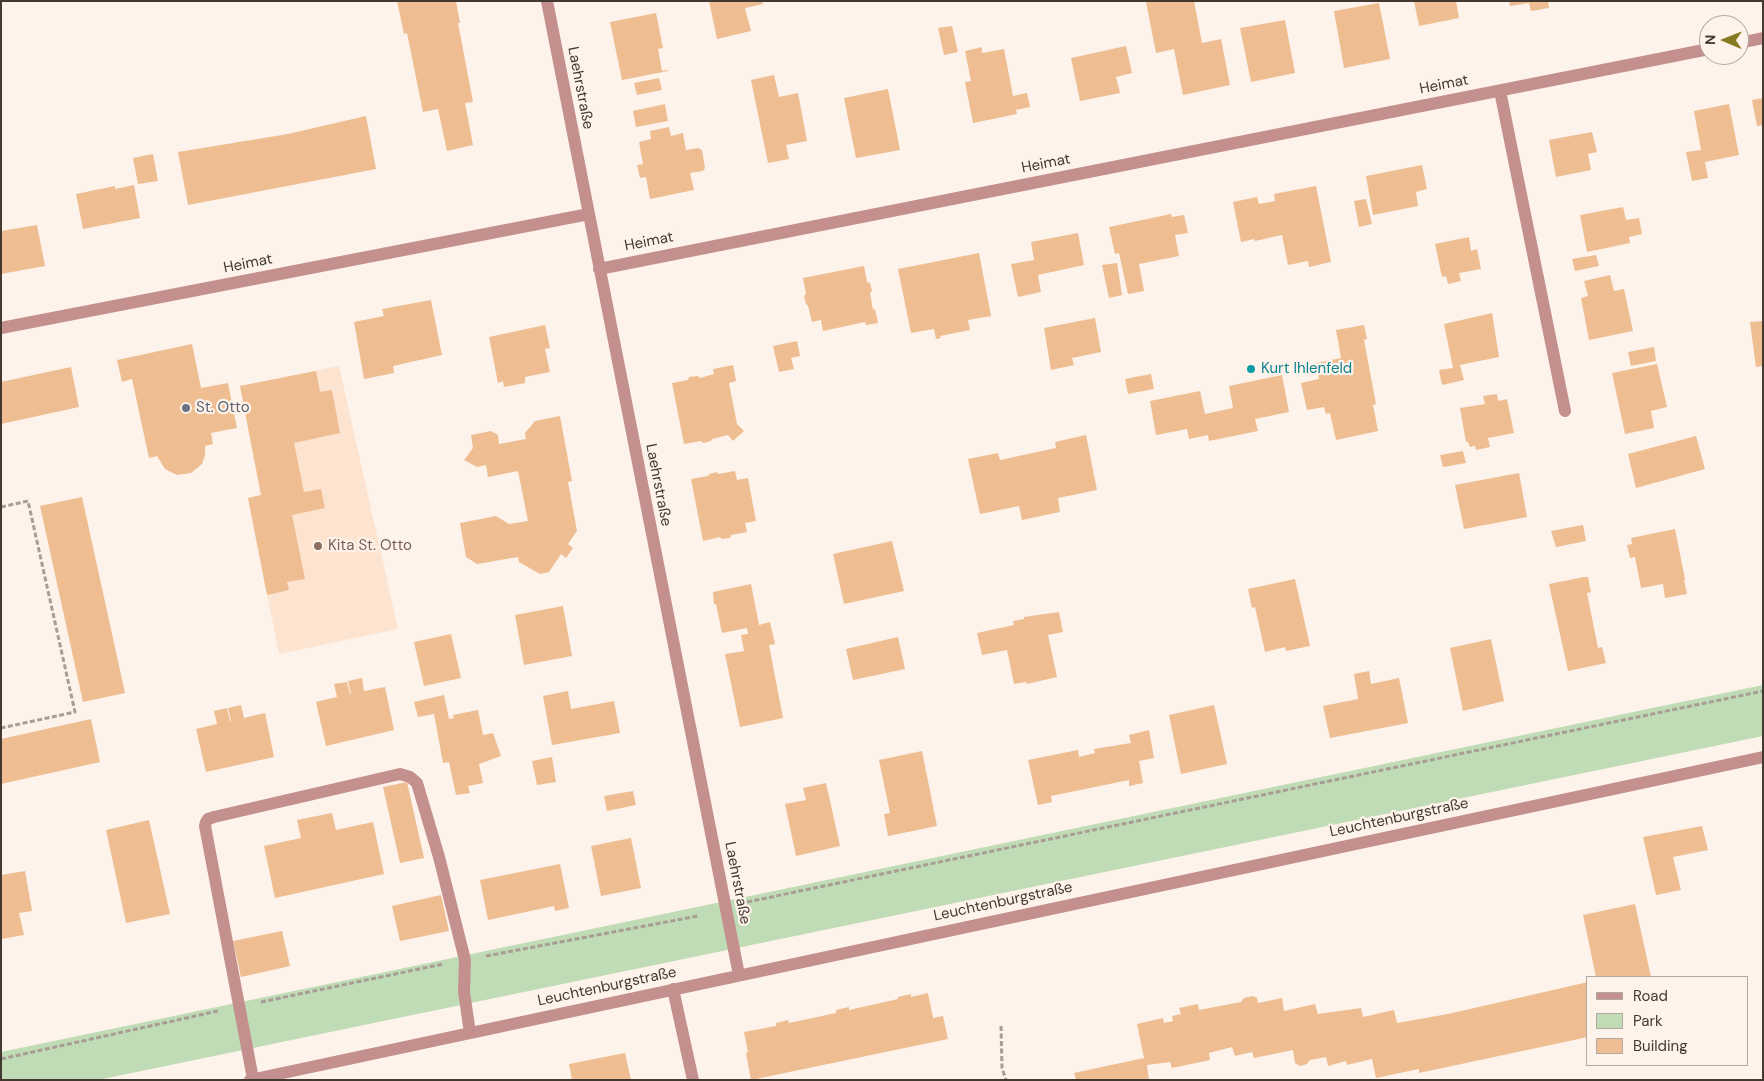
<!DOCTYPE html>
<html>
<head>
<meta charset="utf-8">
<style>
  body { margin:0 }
  #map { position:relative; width:1764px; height:1081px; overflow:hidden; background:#fdf3eb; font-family:"DM Sans",sans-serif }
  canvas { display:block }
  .frame { position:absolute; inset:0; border:2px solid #433931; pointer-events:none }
  .legend { position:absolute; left:1586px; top:976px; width:162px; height:90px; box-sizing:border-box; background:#fdf3eb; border:1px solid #b3a9a1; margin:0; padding:6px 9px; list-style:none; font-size:15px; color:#433931 }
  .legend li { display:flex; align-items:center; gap:10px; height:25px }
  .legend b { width:25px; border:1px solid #b3a9a1 }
  .north { position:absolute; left:1699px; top:15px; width:50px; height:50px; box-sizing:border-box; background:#fdf3eb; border:1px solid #b3a9a1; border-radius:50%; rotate:271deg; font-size:14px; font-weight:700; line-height:20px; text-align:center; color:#433931 }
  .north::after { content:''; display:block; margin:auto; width:18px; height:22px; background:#887a20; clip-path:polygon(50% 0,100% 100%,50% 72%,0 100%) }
</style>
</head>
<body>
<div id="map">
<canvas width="1764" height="1081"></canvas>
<div class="frame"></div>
<ul class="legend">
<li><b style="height:6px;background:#c4908e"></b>Road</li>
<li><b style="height:14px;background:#c0dcb6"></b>Park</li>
<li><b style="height:14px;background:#efbd92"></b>Building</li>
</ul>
<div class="north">N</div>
</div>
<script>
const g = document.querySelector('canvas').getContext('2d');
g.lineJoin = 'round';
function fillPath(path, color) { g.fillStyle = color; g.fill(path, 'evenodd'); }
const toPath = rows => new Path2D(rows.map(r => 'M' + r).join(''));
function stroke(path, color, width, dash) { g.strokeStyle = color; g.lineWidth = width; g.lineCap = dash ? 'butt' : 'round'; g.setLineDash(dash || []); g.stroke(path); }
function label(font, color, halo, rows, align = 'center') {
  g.font = font + ' "DM Sans",sans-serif'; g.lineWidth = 4.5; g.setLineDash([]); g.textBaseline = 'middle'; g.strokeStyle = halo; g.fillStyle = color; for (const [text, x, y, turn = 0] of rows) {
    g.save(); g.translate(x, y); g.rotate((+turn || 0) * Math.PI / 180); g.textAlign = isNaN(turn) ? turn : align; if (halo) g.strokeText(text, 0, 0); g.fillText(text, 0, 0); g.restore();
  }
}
fillPath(toPath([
  [339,366,398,629,279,654,248,498,261,495,240,386]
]), '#fde4d0');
fillPath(toPath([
  [1763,685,1763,736,98,1080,1,1080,1,1052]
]), '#c0dcb6');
fillPath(toPath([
  [397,1,456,1,460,23,458,23,473,102,465,103,473,145,447,151,438,109,423,112,407,33,404,34],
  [709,1,762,1,763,4,745,8,751,31,717,39],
  [1151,1,1194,1,1202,43,1221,39,1230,85,1183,95,1174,49,1156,53,1146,2],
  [1414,1,1456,1,1459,18,1419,26],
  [1509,1,1548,1,1549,8,1531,11,1529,3,1510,6],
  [1379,3,1390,59,1344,68,1334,11],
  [656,13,663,48,658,49,662,71,667,70,668,71,622,80,610,22],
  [1285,20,1295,73,1251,82,1240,28],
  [952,26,958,52,944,55,938,28],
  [1126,46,1132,73,1116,77,1120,93,1080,101,1071,58],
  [982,47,982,53,1004,49,1013,96,1027,93,1030,107,1016,110,1017,114,973,123,965,82,971,81,965,51],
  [774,75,779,97,798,93,807,141,786,145,789,159,768,163,751,80],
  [659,78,662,90,637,95,634,83],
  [888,89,900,150,856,158,844,98],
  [1763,98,1763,125,1757,126,1752,100],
  [665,104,668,121,636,127,633,111],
  [1729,104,1739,155,1705,162,1708,178,1692,181,1686,152,1701,150,1694,111],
  [366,116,376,169,188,205,178,152,288,134],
  [669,127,671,136,683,133,686,150,698,148,702,150,705,168,703,171,690,173,694,190,650,199,646,177,640,178,637,165,643,164,639,142,651,139,650,131],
  [1592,132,1597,152,1588,154,1591,170,1556,177,1549,140],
  [153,154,158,181,138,184,133,158],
  [1422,165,1427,189,1416,192,1418,206,1373,215,1366,176],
  [134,185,140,218,83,229,76,194,115,186,115,189],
  [1316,186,1331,262,1309,267,1308,261,1288,265,1282,235,1255,241,1254,239,1241,242,1233,202,1257,197,1259,204,1275,201,1274,194],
  [1366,199,1372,224,1359,227,1354,201],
  [1623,207,1626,220,1639,218,1642,234,1629,237,1630,243,1587,252,1580,215],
  [1171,214,1172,217,1184,215,1188,233,1175,235,1179,256,1139,264,1144,291,1128,294,1119,253,1115,254,1109,227],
  [37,225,45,266,1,274,1,231],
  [1078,233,1084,265,1038,275,1041,292,1018,297,1011,264,1034,260,1031,242],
  [1469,237,1471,251,1477,249,1481,269,1459,273,1461,281,1448,284,1446,276,1442,277,1435,244],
  [979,253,991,316,968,320,970,330,940,336,941,338,936,339,934,329,911,333,898,269],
  [1596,255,1599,266,1575,271,1572,259],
  [1117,263,1122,295,1109,298,1102,265],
  [864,266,867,282,870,283,872,291,870,293,873,310,875,309,878,323,866,325,865,322,823,331,821,320,812,322,808,306,806,304,804,296,806,294,803,278],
  [1610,275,1614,291,1624,289,1633,331,1589,340,1581,298,1588,296,1584,281],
  [431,300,442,355,393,366,394,373,364,379,354,322,384,316,382,309],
  [1492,313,1499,357,1460,365,1464,380,1442,385,1439,370,1453,368,1444,324],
  [1095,318,1101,352,1072,358,1074,365,1051,370,1044,328],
  [1763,321,1763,366,1756,367,1750,322],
  [545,325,550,348,545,349,550,372,525,377,525,383,504,387,503,381,498,383,489,337],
  [1364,325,1367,339,1364,340,1376,404,1373,405,1378,431,1336,440,1330,413,1326,414,1324,407,1307,410,1301,383,1319,379,1316,363,1341,358,1336,330],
  [797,341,800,356,791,358,794,369,779,372,773,346],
  [192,344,201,388,228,383,237,428,211,433,213,444,205,446,205,455,202,464,191,473,177,475,165,469,157,456,149,458,132,379,122,382,117,360],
  [1654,347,1656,361,1631,366,1628,352],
  [1657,364,1667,407,1651,411,1654,428,1625,434,1612,373],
  [733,365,736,381,729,383,737,424,744,431,733,441,728,435,712,439,711,441,703,443,701,441,684,444,672,383,688,380,689,377,698,376,700,378,714,374,713,369],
  [71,367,79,407,1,424,1,382],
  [316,371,320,392,332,390,340,433,294,443,304,492,321,489,325,508,292,515,305,579,287,582,289,590,267,595,248,498,261,495,240,386],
  [1151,374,1154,389,1128,394,1125,379],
  [1282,375,1289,412,1255,419,1258,431,1209,441,1208,435,1189,439,1187,429,1156,435,1150,401,1200,391,1205,414,1233,408,1229,386],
  [1497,394,1498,401,1507,399,1514,433,1488,438,1490,447,1476,450,1475,446,1470,447,1468,442,1466,442,1460,408,1485,404,1483,396],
  [560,416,572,481,568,482,577,531,568,544,573,548,566,558,561,554,549,572,540,574,519,562,518,557,477,564,466,557,460,523,496,516,509,524,528,521,518,471,488,477,486,465,477,467,464,460,473,448,471,435,491,431,498,435,499,444,526,439,525,433,535,421],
  [1086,435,1097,490,1058,498,1060,512,1022,520,1019,506,980,514,968,459,998,453,1000,460,1056,448,1055,442],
  [1696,436,1705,469,1636,488,1628,454],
  [1463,451,1466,463,1443,467,1440,455],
  [735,471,737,480,748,478,756,521,745,523,747,532,731,535,730,538,722,539,720,537,703,541,691,479,708,476,709,474,717,472,718,474],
  [1519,473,1527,517,1464,529,1455,485],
  [82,497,125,693,83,702,40,506],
  [1583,525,1586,541,1556,547,1551,531],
  [1675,529,1685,579,1684,580,1687,594,1665,598,1663,584,1641,588,1635,557,1630,558,1627,545,1632,544,1631,538],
  [892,541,904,591,844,604,833,554],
  [1584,577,1588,577,1591,592,1587,593,1598,648,1602,647,1606,663,1568,671,1549,584],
  [1295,579,1310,646,1286,651,1285,647,1265,652,1255,607,1252,608,1248,589],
  [751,584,759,625,770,622,775,644,769,645,783,718,740,727,725,654,744,651,741,635,748,634,747,628,722,633,716,604,714,604,713,592],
  [563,606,572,656,524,665,515,615],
  [1059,612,1063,632,1048,635,1057,677,1027,684,1026,682,1014,684,1007,650,982,655,977,633,1014,625,1013,621,1024,619,1024,617],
  [451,634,461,678,424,686,414,642],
  [898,637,905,669,853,680,846,649],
  [1491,639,1504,701,1463,711,1450,648],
  [1369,671,1371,684,1399,678,1408,723,1330,738,1323,706,1358,699,1354,674],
  [362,678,364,691,385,687,394,730,326,746,316,702,337,697,334,684,347,682,350,694,351,694,348,681],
  [568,691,571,709,614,701,620,733,552,745,543,696],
  [444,695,449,719,454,718,453,715,478,710,483,735,493,733,501,756,479,764,483,783,468,786,470,793,456,795,449,762,443,763,434,714,418,717,414,702],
  [241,705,244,718,265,713,274,757,206,772,196,729,217,724,214,711,227,708,230,721,231,721,228,708],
  [1214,705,1227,764,1181,774,1169,715],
  [91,719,100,762,1,784,1,739],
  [1149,730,1154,758,1139,761,1143,783,1129,786,1129,780,1051,796,1052,802,1038,805,1028,760,1078,750,1079,757,1095,753,1094,749,1131,743,1129,735],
  [922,751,937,826,888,836,884,814,890,813,879,760],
  [552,757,556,782,537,785,532,761],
  [407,782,424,858,400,863,383,787],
  [826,783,840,846,796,856,785,804,806,800,803,788],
  [633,791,636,805,607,811,604,796],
  [332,813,336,830,373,822,384,874,275,898,264,846,301,838,297,820],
  [149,820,170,914,126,923,106,830],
  [1702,826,1708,850,1673,857,1681,890,1656,895,1643,837],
  [631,838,641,888,601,896,591,846],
  [560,864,569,908,555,911,554,906,488,920,480,880],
  [25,871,32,911,19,913,24,935,1,939,1,875],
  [441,895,449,931,400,941,392,906],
  [1635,904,1651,977,1596,977,1583,915],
  [282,931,290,966,241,977,233,941],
  [1588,982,1588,1037,1419,1073,1419,1069,1376,1078,1372,1059,1347,1065,1346,1061,1328,1066,1326,1057,1310,1060,1307,1064,1300,1066,1295,1063,1293,1050,1254,1058,1252,1052,1235,1056,1232,1047,1209,1053,1210,1060,1172,1068,1170,1062,1147,1065,1149,1080,1076,1080,1074,1073,1144,1058,1137,1024,1163,1018,1164,1023,1173,1021,1172,1016,1181,1014,1179,1008,1198,1004,1199,1010,1241,1002,1244,998,1253,996,1257,998,1258,1003,1282,998,1284,1011,1315,1004,1318,1014,1361,1008,1363,1017,1394,1010,1397,1023,1448,1014],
  [928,993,933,1018,943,1016,948,1039,751,1080,746,1053,748,1052,744,1032,776,1026,776,1023,788,1020,789,1023,836,1013,836,1010,849,1007,849,1010,898,999,898,997,911,994,911,997],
  [625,1053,631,1080,572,1080,569,1064]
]), '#efbd92');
stroke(toPath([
  [1,507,28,501,75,712,1,728],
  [747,902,1763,691],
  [486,956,698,916],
  [261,1002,443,964],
  [1001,1026,1002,1068,1006,1080],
  [1,1059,218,1011]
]), '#a79d95', 3, [5, 2.5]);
stroke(toPath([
  [547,1,739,975],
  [1739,43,1763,38],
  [1500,91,1565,411],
  [599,269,1709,49],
  [1,328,589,214],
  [673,989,693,1080],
  [253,1079,205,826,206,822,208,819,214,817,400,774,410,777,417,783,439,857,465,960,464,992,470,1033],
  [250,1080,1763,757]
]), '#c4908e', 12);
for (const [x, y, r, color] of [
  [1251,369,5,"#0f9aa8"],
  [186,408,5,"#6b7280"],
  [318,546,5,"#8d6e63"]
]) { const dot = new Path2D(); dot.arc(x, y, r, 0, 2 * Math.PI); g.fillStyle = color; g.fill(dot); stroke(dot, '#fdf3eb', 2); }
label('15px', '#433931', '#fdf3eb', [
  ["Heimat",1444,85,-11],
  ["Laehrstraße",580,88,79],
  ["Heimat",1046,164,-11],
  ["Heimat",649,242,-11],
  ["Heimat",248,264,-11],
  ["Laehrstraße",658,485,79],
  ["Leuchtenburgstraße",1399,818,-12],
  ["Laehrstraße",737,883,79],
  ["Leuchtenburgstraße",1003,902,-12],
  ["Leuchtenburgstraße",607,987,-12]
]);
label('15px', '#0d838f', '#fdf3eb', [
  ["Kurt Ihlenfeld",1261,369]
], 'left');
label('15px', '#5b616d', '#fdf3eb', [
  ["St. Otto",196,408]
], 'left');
label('15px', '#785e54', '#fdf3eb', [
  ["Kita St. Otto",328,546]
], 'left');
</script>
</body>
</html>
